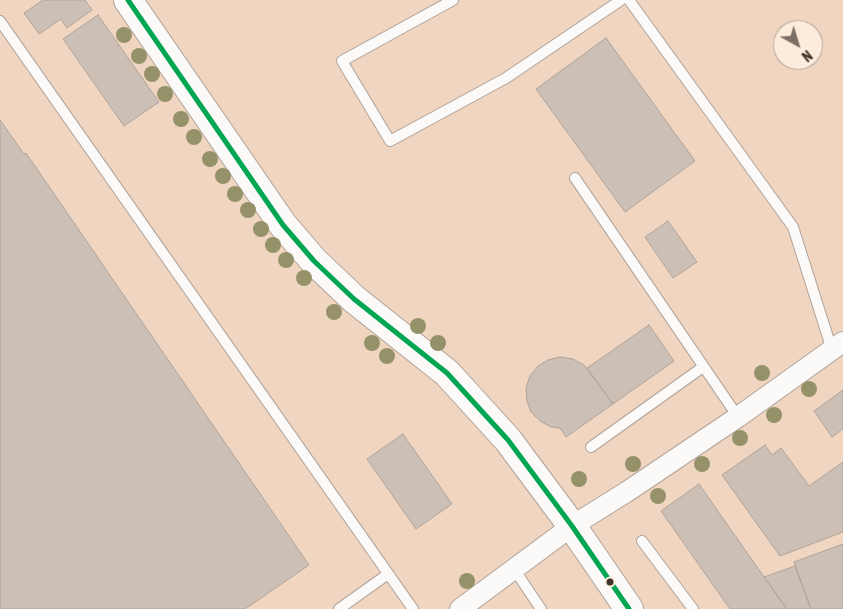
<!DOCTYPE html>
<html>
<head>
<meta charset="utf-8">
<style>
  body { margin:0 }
  #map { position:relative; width:843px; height:609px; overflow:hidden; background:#ecdcd0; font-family:"Asap Condensed",sans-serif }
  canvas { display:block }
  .north { position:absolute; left:773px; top:20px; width:50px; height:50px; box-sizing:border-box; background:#fdebdc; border:1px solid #b1a295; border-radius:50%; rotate:141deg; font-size:14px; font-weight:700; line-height:20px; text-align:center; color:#40352b }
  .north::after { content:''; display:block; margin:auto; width:18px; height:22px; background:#7c6f65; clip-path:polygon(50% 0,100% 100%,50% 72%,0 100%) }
</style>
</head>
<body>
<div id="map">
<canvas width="843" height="609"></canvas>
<div class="north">N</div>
</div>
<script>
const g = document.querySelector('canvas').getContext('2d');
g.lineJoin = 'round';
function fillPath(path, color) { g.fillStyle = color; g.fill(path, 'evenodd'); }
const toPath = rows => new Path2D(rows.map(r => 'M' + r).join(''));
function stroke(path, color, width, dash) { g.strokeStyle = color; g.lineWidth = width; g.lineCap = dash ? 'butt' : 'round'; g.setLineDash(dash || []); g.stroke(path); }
fillPath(toPath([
  [0,0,843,0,843,609,0,609],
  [783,30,813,30,813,60,783,60]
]), '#f0d5c0');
const building = toPath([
  [43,0,85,0,92,10,67,28,61,19,39,34,24,13,43,0],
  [98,15,159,102,124,126,63,39,98,15],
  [606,38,695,161,625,212,536,89,606,38],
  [0,120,24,154,26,153,309,565,245,609,0,609,0,120],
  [668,221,697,262,673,278,645,237,668,221],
  [649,325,674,361,613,404,587,368,649,325],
  [560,357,573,359,584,365,613,404,566,437,560,428,551,427,540,421,531,412,527,401,526,388,530,376,538,366,548,360,560,357],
  [843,390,843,429,832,437,814,411,843,390],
  [403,434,452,504,416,529,367,459,403,434],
  [765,445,772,455,781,448,809,486,843,462,843,532,780,556,722,475,765,445],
  [699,484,764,577,787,609,730,609,661,511,699,484],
  [843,544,843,609,811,609,794,562,843,544],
  [795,566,811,609,787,609,764,577,795,566]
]);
fillPath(building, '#ccc0b6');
stroke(building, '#b0a49b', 1);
const service = toPath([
  [453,0,342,61,390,141,506,78,621,0],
  [629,0,793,227,832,350],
  [0,21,413,609],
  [575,178,738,417],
  [591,447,703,367],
  [642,541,693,609],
  [514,569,541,609],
  [339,609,388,574]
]);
const minor = toPath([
  [460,609,572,526,628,491,738,417,843,342]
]);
const secondary = toPath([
  [128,0,283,225,314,261,354,299,447,373,508,440,572,526,629,609]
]);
stroke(service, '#b0a39a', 12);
stroke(minor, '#b0a39a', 22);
stroke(secondary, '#b0a39a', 30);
stroke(service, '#fcfaf8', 10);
stroke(minor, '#fcfaf8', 20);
stroke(secondary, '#fcfaf8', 28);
stroke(toPath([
  [128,0,283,225,314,261,354,299,447,373,508,440,572,526,629,609]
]), '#00a651', 5);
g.fillStyle = '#95926a';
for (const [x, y] of [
  [124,35],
  [139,56],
  [152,74],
  [165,94],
  [181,119],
  [194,137],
  [210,159],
  [223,176],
  [235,194],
  [248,210],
  [261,229],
  [273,245],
  [286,260],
  [304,278],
  [334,312],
  [418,326],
  [372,343],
  [438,343],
  [387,356],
  [762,373],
  [809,389],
  [774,415],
  [740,438],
  [633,464],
  [702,464],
  [579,479],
  [658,496],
  [467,581]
]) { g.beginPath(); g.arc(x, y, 8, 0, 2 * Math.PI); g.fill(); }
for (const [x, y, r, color] of [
  [610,582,4.5,"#40352b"]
]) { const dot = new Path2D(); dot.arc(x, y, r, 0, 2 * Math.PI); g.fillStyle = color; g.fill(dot); stroke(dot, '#fdebdc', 2); }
</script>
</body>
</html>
